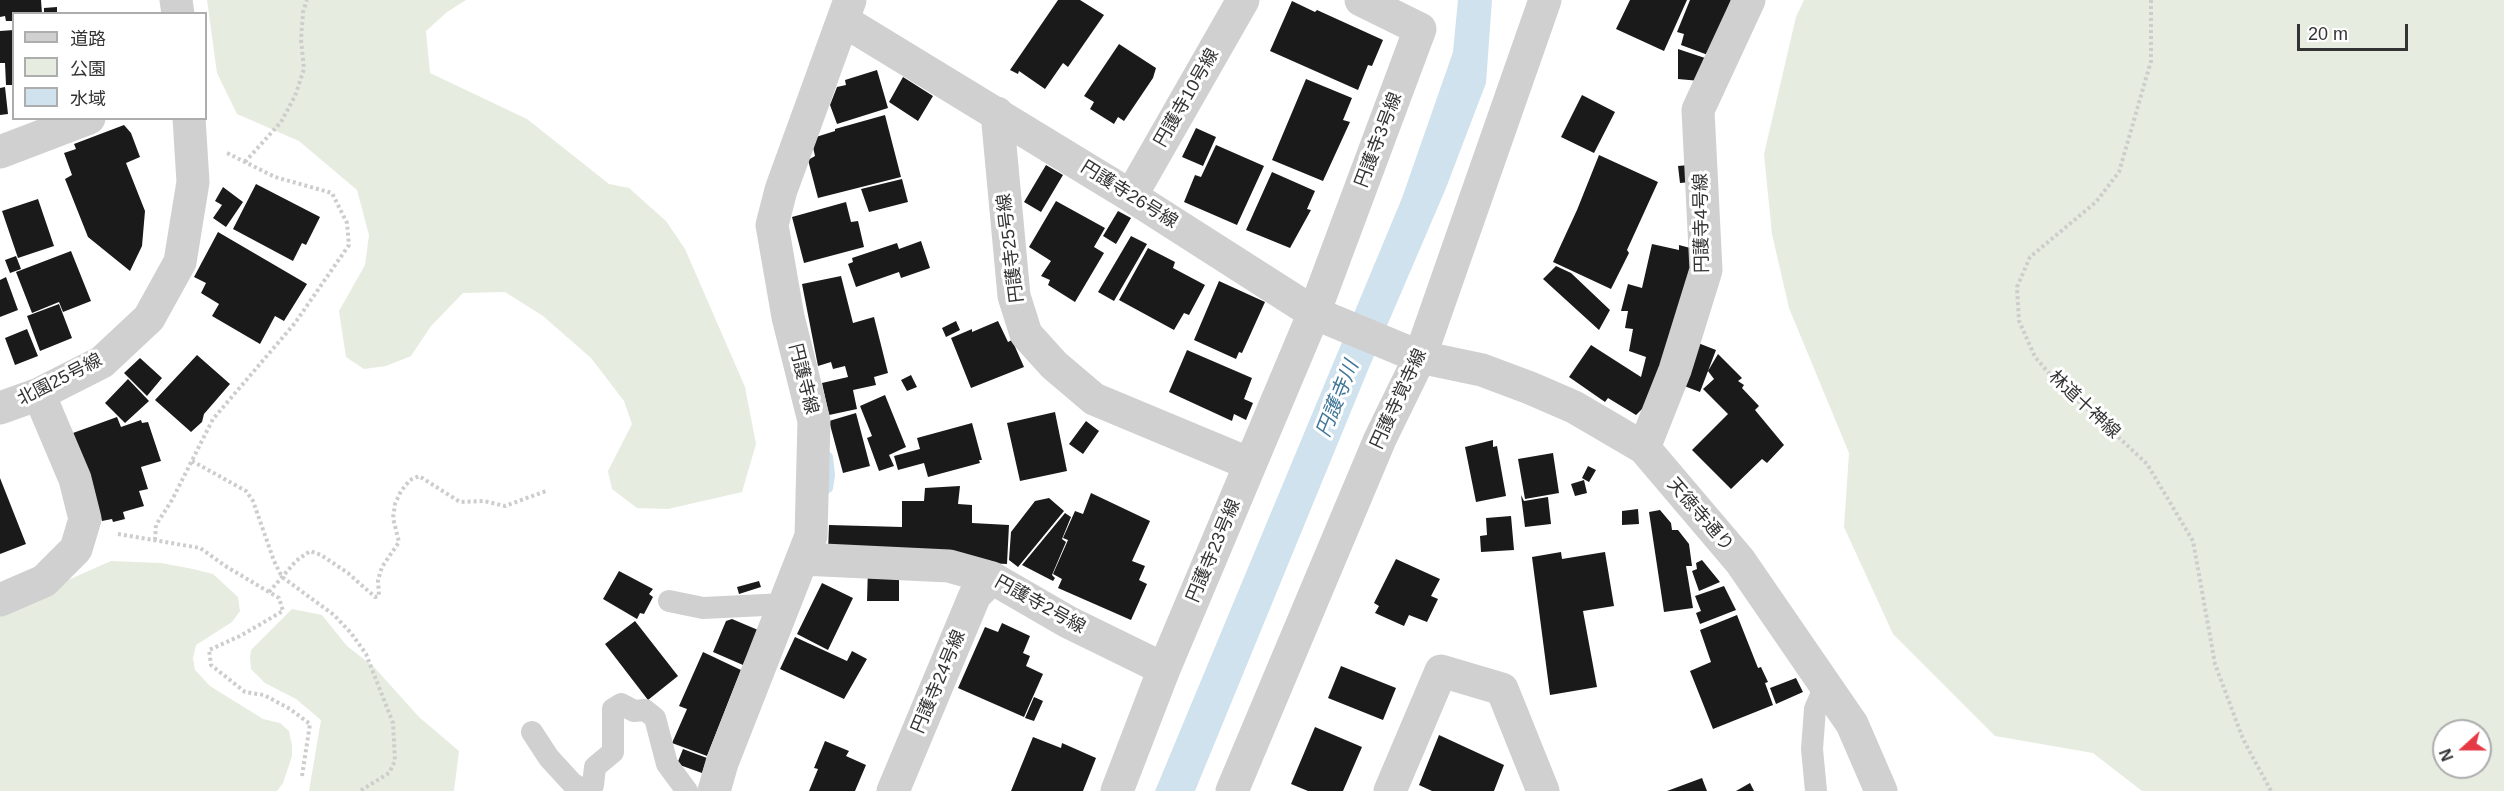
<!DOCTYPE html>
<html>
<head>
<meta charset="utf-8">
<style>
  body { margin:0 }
  #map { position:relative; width:2504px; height:791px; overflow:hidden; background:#fff; font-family:Arial,"Noto Sans JP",sans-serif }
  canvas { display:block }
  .legend { position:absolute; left:12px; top:12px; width:195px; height:108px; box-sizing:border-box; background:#fff; border:2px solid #adadad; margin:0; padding:8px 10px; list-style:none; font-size:18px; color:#333 }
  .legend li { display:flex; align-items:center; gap:12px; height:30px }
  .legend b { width:30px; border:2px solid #adadad }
  .north { position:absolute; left:2432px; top:719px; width:60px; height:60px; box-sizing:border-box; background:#fff; border:2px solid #adadad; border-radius:50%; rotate:249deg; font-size:16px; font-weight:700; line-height:24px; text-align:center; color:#333 }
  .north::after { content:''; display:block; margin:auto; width:21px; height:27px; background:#e63946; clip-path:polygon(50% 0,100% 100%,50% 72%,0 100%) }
  .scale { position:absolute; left:2297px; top:24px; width:111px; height:27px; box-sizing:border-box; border:3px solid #333; border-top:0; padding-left:8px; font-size:18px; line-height:21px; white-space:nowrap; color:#333; -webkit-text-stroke:4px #fff; paint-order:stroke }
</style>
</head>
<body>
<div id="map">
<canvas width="2504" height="791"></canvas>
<ul class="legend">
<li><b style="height:8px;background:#d0d0d0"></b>道路</li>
<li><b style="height:16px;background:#e6ecdf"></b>公園</li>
<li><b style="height:16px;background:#cfe2ee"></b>水域</li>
</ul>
<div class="north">N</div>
<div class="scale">20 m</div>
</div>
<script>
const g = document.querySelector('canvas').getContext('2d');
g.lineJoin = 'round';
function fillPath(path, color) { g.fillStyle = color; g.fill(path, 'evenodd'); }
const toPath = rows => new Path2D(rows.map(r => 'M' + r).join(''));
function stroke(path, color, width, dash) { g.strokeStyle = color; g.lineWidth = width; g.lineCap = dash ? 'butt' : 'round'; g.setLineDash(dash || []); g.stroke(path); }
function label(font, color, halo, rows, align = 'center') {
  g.font = font + ' Arial,"Noto Sans JP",sans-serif'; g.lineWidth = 6; g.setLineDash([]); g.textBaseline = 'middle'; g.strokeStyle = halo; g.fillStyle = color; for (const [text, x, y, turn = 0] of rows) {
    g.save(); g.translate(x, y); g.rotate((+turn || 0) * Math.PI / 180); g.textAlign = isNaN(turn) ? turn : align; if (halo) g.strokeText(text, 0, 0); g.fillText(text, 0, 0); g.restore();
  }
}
fillPath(toPath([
  [207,0,466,0,447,12,426,31,430,73,527,119,609,184,629,188,666,221,685,249,745,387,756,444,742,492,668,509,637,508,612,489,608,471,632,424,624,401,591,358,543,316,505,292,463,293,431,326,411,356,386,366,364,369,346,357,339,311,365,265,369,235,357,190,299,141,237,114,217,73],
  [1804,0,2504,0,2504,791,2142,791,2093,753,1995,736,1893,634,1844,527,1849,453,1789,308,1772,234,1764,154,1796,17],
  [2444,731,2480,731,2480,767,2444,767],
  [111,561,161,563,193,569,213,574,238,597,240,611,232,622,196,645,193,658,195,670,210,686,263,719,280,723,289,731,292,746,292,756,283,783,277,791,0,791,0,610],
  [292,609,322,615,347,646,374,667,419,717,459,751,454,791,309,791,321,720,296,699,265,683,251,669,250,657,251,650]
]), '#e6ecdf');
fillPath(toPath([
  [1458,0,1492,0,1486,83,1446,188,1368,370,1195,791,1155,791,1402,198,1453,52]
]), '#cfe2ee');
stroke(toPath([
  [828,457,830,475,828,488]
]), '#cfe2ee', 10);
fillPath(toPath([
  [0,0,41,0,42,14,14,14,14,21,6,21,5,16,0,17],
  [1058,0,1080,0,1104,15,1068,67,1063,63,1045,89,1019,71,1018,74,1010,70],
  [1630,0,1687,0,1664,51,1616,29],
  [1690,0,1731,0,1708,55,1681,45,1684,34,1677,32],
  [1292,1,1315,12,1317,10,1383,40,1372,66,1368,65,1358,90,1270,51],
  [57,7,57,14,44,14,44,8],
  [14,30,14,85,6,85,5,63,0,63,0,31],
  [1119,44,1156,68,1153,78,1124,121,1118,117,1114,124,1090,109,1094,102,1084,96],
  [1678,49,1708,59,1700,81,1678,79],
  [877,70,888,108,837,124,830,105,837,87,846,85,845,80],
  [903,77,933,96,918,121,889,102],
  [1306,79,1352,98,1343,120,1350,122,1323,181,1272,160],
  [5,87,8,114,0,115,0,88],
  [1582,95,1615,112,1594,153,1561,137],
  [885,115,901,177,818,198,808,160,815,156,813,147,816,137,835,131,835,129],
  [124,125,131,133,140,157,126,163,145,211,142,246,130,271,88,237,65,179,72,175,64,153,76,149,74,144],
  [1196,128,1216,137,1203,166,1182,157],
  [1216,145,1264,166,1237,225,1184,202,1195,175,1201,177],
  [1599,155,1658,182,1627,250,1629,253,1611,289,1553,262,1577,210],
  [1046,165,1063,175,1041,212,1024,202],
  [1689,165,1691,182,1680,183,1678,166],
  [1272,172,1315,191,1307,209,1311,210,1290,248,1246,230],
  [902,179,908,202,869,212,861,189],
  [256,184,320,217,306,245,302,243,293,261,233,229],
  [223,187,243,202,226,227,213,218,222,205,215,201],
  [38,199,54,246,18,258,2,211],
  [1056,201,1105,228,1094,247,1104,253,1075,302,1048,285,1050,280,1041,276,1051,261,1029,247],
  [846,202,851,222,858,221,864,247,804,263,792,217],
  [1118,211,1131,218,1116,244,1103,236],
  [218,232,307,284,284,321,275,316,260,344,212,316,219,304,201,293,206,283,194,277],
  [1131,236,1147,244,1114,301,1098,292],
  [921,241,930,268,901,278,899,272,856,287,848,264,853,262,852,258,897,243,899,249],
  [1652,244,1679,250,1679,245,1694,249,1692,272,1651,400,1636,415,1608,398,1605,402,1569,377,1591,345,1641,377,1646,357,1629,351,1633,329,1625,328,1628,311,1621,311,1628,284,1642,288],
  [1148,248,1175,262,1173,268,1205,285,1189,315,1184,313,1174,330,1119,300],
  [71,251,91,301,63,312,59,302,32,313,16,272],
  [16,256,21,269,10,273,5,260],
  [1556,266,1571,273,1610,310,1599,330,1543,279],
  [841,276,853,323,874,317,888,373,874,377,876,385,853,390,857,409,829,415,822,383,848,377,845,366,833,369,831,362,818,366,802,284],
  [6,277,18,310,0,317,0,280],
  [1219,281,1265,302,1242,353,1239,352,1236,359,1194,340],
  [59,304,72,338,40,351,27,316],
  [956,321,960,330,946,337,942,328],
  [998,321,1008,342,1012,340,1024,367,971,388,951,338,972,329,972,332],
  [27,329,38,356,15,365,5,338],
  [1693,341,1716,350,1700,392,1679,384],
  [1187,350,1252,378,1244,399,1253,403,1246,420,1234,414,1232,421,1169,392],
  [1718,354,1742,378,1738,381,1744,385,1742,388,1759,406,1755,410,1784,445,1767,463,1762,459,1731,489,1692,450,1728,414,1703,389,1714,379,1708,371],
  [197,355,230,384,204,414,202,422,191,432,155,400],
  [140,358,162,378,147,396,124,373],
  [911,375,917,387,907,391,901,380],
  [128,379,149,401,125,423,105,403],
  [885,395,906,447,889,455,894,466,879,471,867,438,872,436,860,406],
  [1055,412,1067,471,1020,481,1007,423],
  [856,413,870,466,843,473,829,421],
  [117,417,121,427,141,420,142,423,148,422,161,461,141,467,148,489,139,491,144,506,123,512,125,519,113,522,112,519,102,521,73,433],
  [1086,421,1099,431,1083,454,1069,444],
  [972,423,982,460,979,460,980,463,928,477,924,463,898,470,894,456,920,449,917,438],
  [1493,440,1493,447,1497,446,1506,496,1476,502,1465,447],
  [1553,453,1559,493,1525,499,1518,459],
  [1588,466,1596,470,1589,482,1582,478],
  [0,478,26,544,0,554],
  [1584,480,1587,493,1575,496,1571,484],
  [960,486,958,504,972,505,972,523,1009,525,1007,564,833,555,828,552,829,525,902,527,902,501,924,501,925,488],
  [1091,493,1150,521,1132,561,1145,566,1139,580,1147,584,1131,620,1058,588,1062,579,1053,574,1068,540,1063,538,1075,511,1083,514],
  [1521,495,1524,501,1548,497,1551,524,1525,527],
  [1049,498,1064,511,1018,567,1009,560,1011,532,1035,501],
  [1638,509,1639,524,1622,525,1622,511],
  [1660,510,1671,523,1672,530,1678,530,1689,544,1692,566,1686,566,1693,608,1664,612,1649,512],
  [1065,513,1071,517,1062,539,1066,542,1052,575,1055,578,1053,581,1022,565],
  [1511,516,1514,550,1481,552,1480,536,1487,535,1486,518],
  [1561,552,1562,559,1605,552,1614,606,1583,611,1597,687,1550,695,1532,557],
  [1396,559,1440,579,1431,596,1438,599,1427,622,1409,615,1404,626,1375,613,1379,606,1374,603],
  [1702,560,1720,582,1699,591,1692,571,1697,569,1696,563],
  [868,568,899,570,899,601,867,601],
  [619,571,653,589,649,594,653,597,644,614,640,613,637,619,603,599],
  [759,581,761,587,739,594,737,587],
  [822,583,853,598,828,650,797,634],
  [1724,586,1736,610,1700,624,1696,613,1701,611,1695,596],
  [1737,615,1758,668,1761,667,1768,682,1765,683,1773,705,1713,729,1690,671,1711,662,1700,630],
  [732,619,758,630,743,665,713,652,726,621],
  [635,621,678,676,648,700,605,644],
  [1002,623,1030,636,1023,653,1030,656,1026,666,1043,674,1024,717,958,688,985,627,998,632],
  [795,637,847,661,852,651,867,659,844,699,780,669],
  [703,652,741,670,707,756,672,743,687,709,679,706],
  [1341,666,1396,688,1383,720,1328,698],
  [1796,678,1803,692,1776,704,1770,688],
  [1034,697,1043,701,1034,721,1025,718],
  [1315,727,1362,747,1343,791,1308,791,1291,784],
  [1439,735,1504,765,1494,791,1432,791,1419,785],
  [1033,737,1061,748,1062,743,1096,758,1083,791,1011,791],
  [825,741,849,751,846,756,866,765,855,791,809,791,818,769,814,768],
  [683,749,707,758,702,773,677,764],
  [1702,778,1707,791,1667,791],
  [1750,783,1754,791,1736,791]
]), '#1a1a1a');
stroke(toPath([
  [2151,0,2151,61,2119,172,2096,202,2030,257,2017,287,2019,321,2035,357,2059,385,2096,416,2147,464,2193,541,2215,664,2243,739,2271,791],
  [245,162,281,122,295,96,304,69,301,40,303,12,307,0],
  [192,461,246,491,253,501,274,561,282,577,334,615,351,633,366,654,393,723,395,761,389,773,360,791],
  [118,534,200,548,227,567,279,598,283,611,240,636,209,650,211,665,245,692,264,695,290,709,310,724,302,776],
  [155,540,156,525,172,500,213,419,295,323,349,245,347,223,332,193,275,177,227,153],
  [269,592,296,561,310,551,321,555,348,573,375,597,379,596,378,580,382,567,399,542,393,518,395,504,401,491,410,480,419,476,460,502,484,501,505,506,546,491]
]), '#cdcdcd', 4, [3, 3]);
stroke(toPath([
  [669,601,703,608,785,604],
  [532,732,549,758,572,783,585,791],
  [586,791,593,785,595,767,613,752,613,709,621,704,634,711,645,710,655,718,667,764,687,791],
  [1816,791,1812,749,1815,709,1825,686]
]), '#d0d0d0', 22);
stroke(toPath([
  [176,0,178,14],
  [844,21,1131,196,1314,313,1420,357],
  [997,113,1014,296,1026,334,1054,365,1094,399,1250,464],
  [0,152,89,118],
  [1131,196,1243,0],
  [0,408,39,394,102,362,149,318,180,262,193,182,189,118],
  [1644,448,1675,370,1706,270,1698,110,1749,0],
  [802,559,949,566,992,578,1068,622,1164,669],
  [0,600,44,581,76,549,85,519,75,479,39,394],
  [714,791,722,763,811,536,814,421,788,317,772,225,781,190,850,0],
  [893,791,975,595,992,578],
  [1117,791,1164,669,1314,313,1420,29,1361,0],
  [1390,791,1441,671,1502,689,1543,791]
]), '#d0d0d0', 33);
stroke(toPath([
  [1420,357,1482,370,1530,388,1574,407,1644,448,1740,561,1852,724,1881,791],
  [1232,791,1380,439,1420,357,1545,0]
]), '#d0d0d0', 33);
label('18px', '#333', '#fff', [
  ["円護寺10号線",1187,98,-60],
  ["円護寺3号線",1379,140,-69],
  ["円護寺26号線",1129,195,32],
  ["円護寺4号線",1702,223,-91],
  ["円護寺25号線",1011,248,-97],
  ["円護寺線",803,379,76],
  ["北園25号線",60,380,-27],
  ["円護寺覚寺線",1399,399,-65],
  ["林道十神線",2084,405,43],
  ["天徳寺通り",1700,515,49],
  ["円護寺23号線",1214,551,-67],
  ["円護寺2号線",1040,605,29],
  ["円護寺24号線",939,682,-67]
]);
label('italic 20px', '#3f7597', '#fff', [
  ["円護寺川",1338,399,-68]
]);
</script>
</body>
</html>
